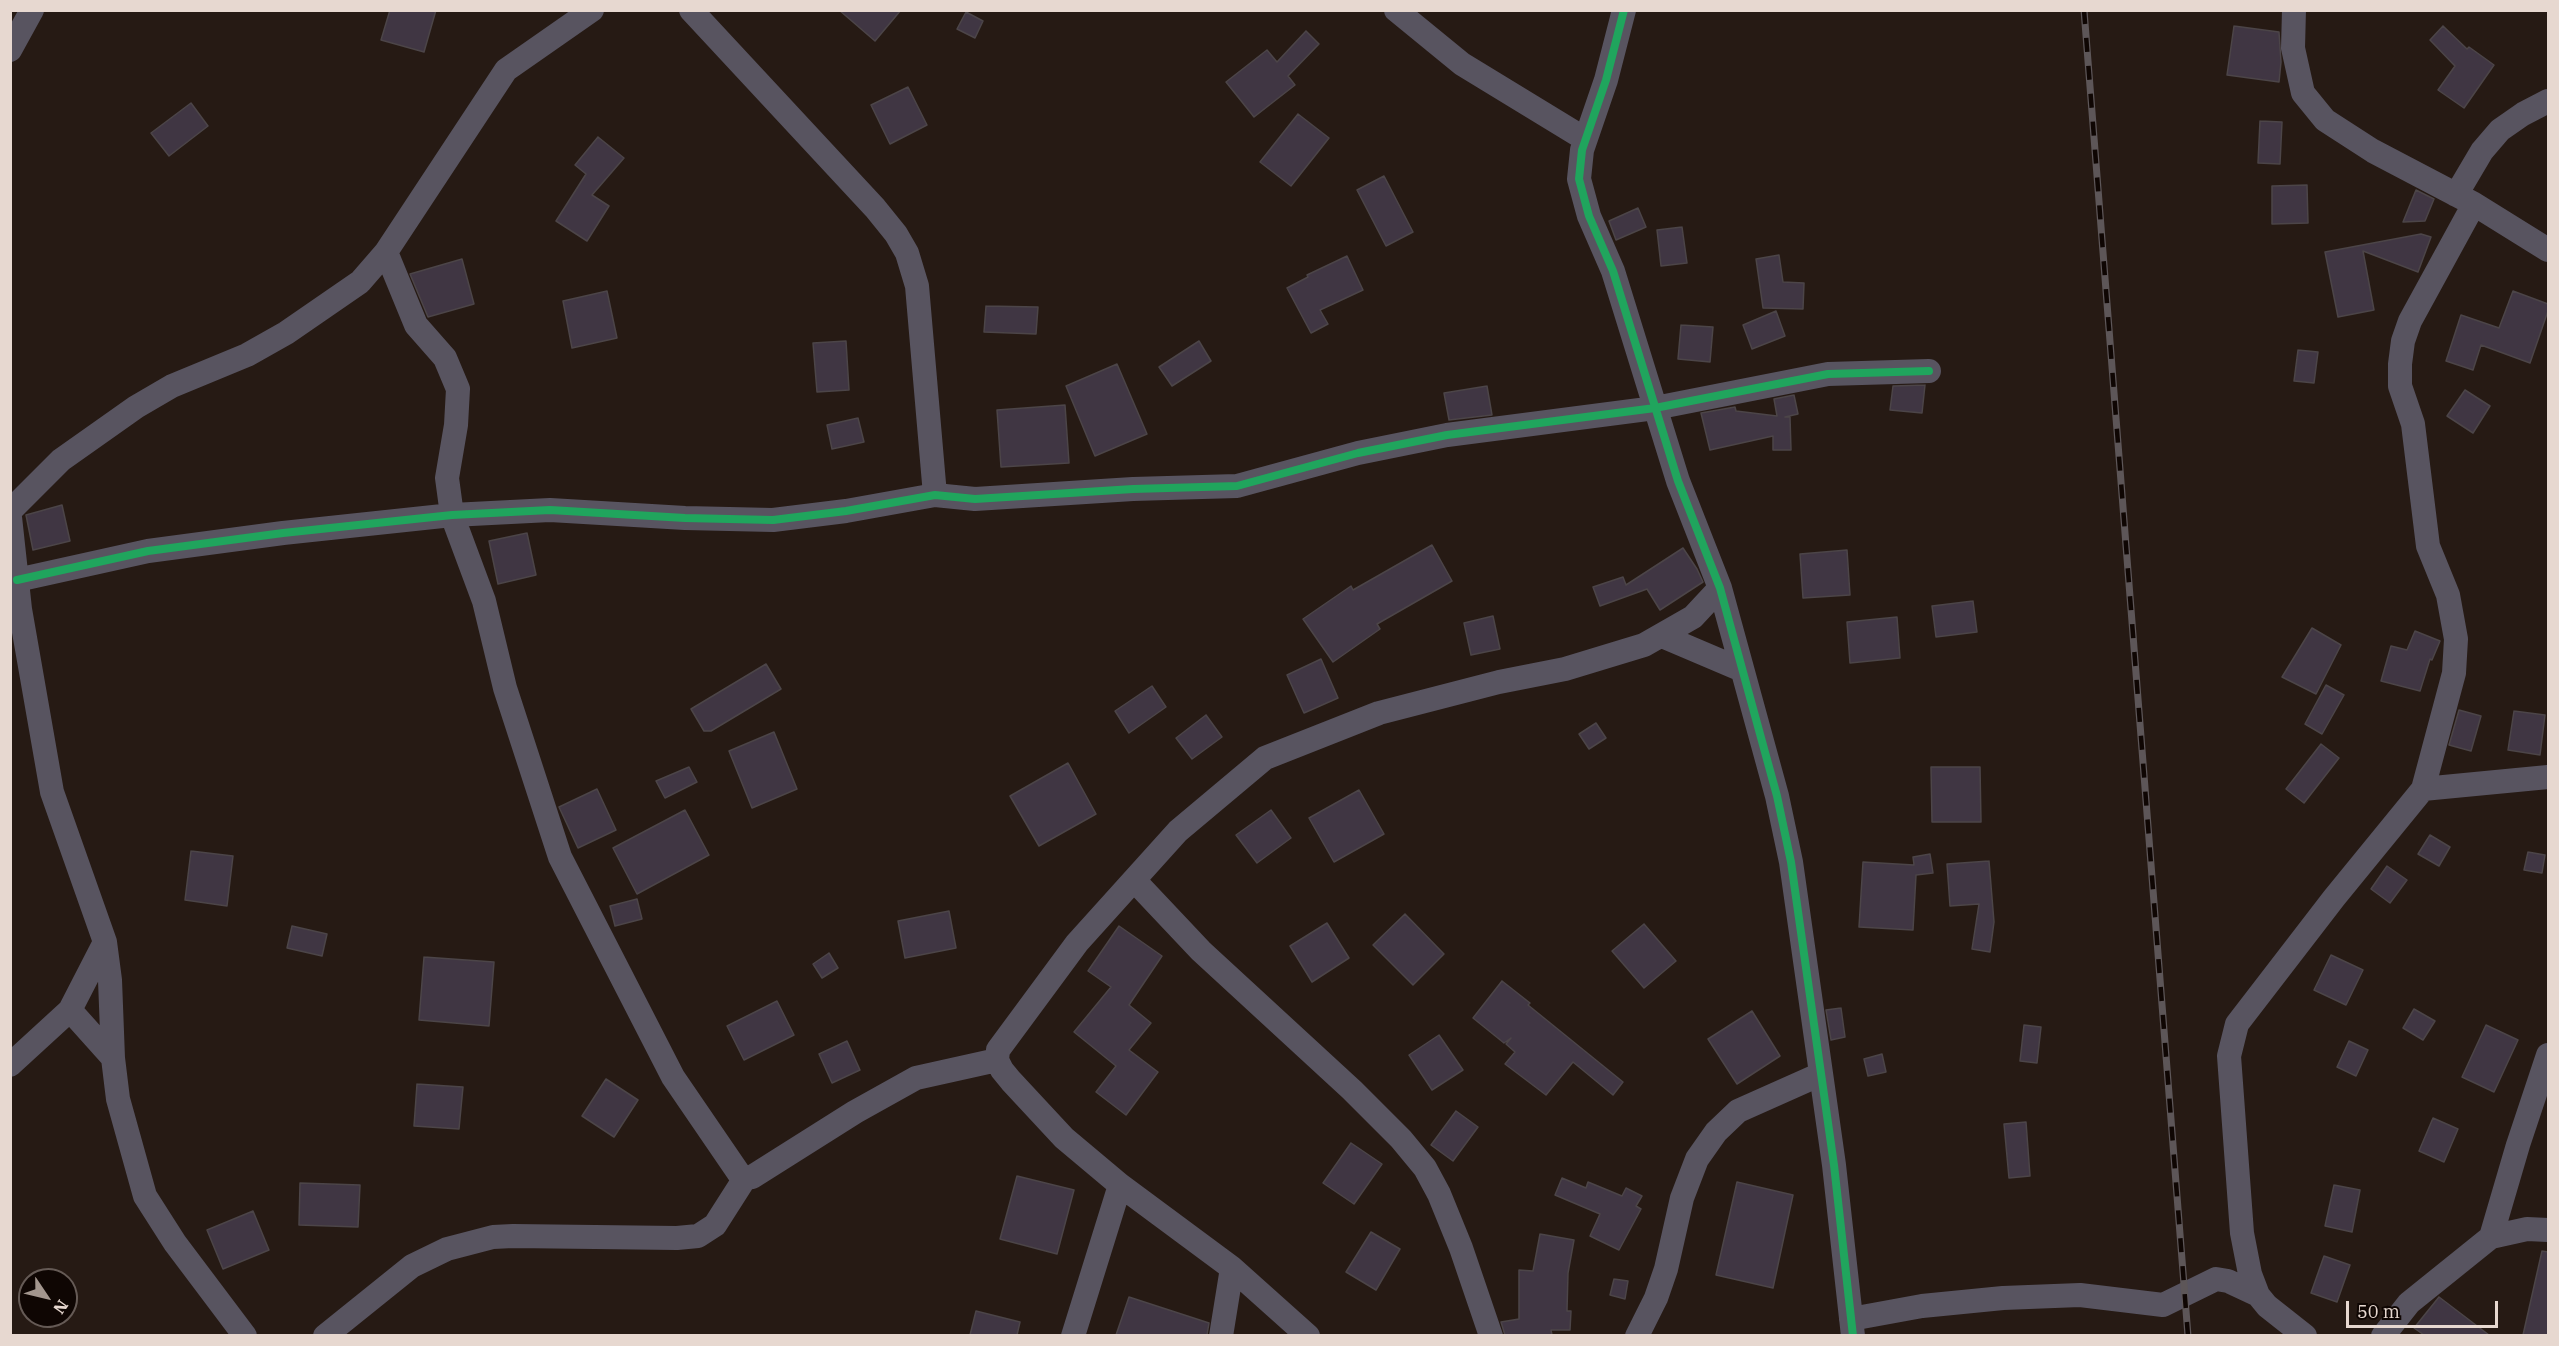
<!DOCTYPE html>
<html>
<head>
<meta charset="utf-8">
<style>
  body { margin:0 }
  #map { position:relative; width:2559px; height:1346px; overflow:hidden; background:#261a14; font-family:"IBM Plex Serif",serif }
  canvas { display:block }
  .frame { position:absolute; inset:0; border:12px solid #e7d8d0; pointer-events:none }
  .north { position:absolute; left:18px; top:1268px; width:60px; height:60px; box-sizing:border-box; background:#0f0603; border:2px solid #655a55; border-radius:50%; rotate:125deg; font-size:16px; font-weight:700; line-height:24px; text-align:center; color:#e7d8d0 }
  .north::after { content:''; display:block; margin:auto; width:21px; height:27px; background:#a3968e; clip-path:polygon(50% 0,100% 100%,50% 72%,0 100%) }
  .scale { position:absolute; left:2346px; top:1301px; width:152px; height:27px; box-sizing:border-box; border:3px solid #e7d8d0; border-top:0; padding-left:8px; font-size:18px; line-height:21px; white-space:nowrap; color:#e7d8d0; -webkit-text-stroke:4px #0f0603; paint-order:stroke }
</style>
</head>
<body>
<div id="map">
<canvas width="2559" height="1346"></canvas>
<div class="frame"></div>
<div class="north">N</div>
<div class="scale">50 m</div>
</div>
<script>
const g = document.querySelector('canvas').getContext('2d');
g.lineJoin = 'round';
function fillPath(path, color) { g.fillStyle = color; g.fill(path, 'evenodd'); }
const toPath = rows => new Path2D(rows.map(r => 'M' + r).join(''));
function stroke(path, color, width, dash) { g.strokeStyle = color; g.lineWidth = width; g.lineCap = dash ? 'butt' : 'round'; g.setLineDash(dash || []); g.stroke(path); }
const building = toPath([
  [390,10,436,10,424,52,381,40,390,10],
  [839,10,901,10,875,41,839,10],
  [966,12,983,21,975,38,957,29,966,12],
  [2234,26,2279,32,2281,62,2279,82,2227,75,2234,26],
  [2443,26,2467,49,2469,47,2494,65,2464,108,2438,90,2455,66,2430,40,2443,26],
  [1306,31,1319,44,1288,76,1295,85,1254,117,1226,82,1267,50,1277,62,1306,31],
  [908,87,927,125,890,144,871,105,908,87],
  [191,103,208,126,169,156,151,133,191,103],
  [1298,114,1329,138,1291,186,1260,162,1298,114],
  [2260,121,2282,122,2280,164,2258,163,2260,121],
  [598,137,624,158,592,195,609,206,587,241,556,221,586,174,575,165,598,137],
  [1384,176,1413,232,1386,246,1357,190,1384,176],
  [2307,185,2308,223,2272,224,2272,186,2307,185],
  [2416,190,2434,199,2425,221,2403,222,2416,190],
  [1638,208,1646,227,1616,240,1609,221,1638,208],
  [1682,227,1687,263,1661,266,1657,230,1682,227],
  [2421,234,2431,237,2418,272,2363,251,2374,310,2338,317,2325,252,2421,234],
  [1779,255,1783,282,1804,283,1803,309,1763,308,1756,259,1779,255],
  [1347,256,1363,290,1320,310,1328,324,1311,333,1287,288,1308,277,1307,275,1347,256],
  [462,259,474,304,428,317,410,274,462,259],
  [607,291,617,338,572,348,563,301,607,291],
  [2513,291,2548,304,2548,311,2530,363,2481,345,2473,370,2446,361,2461,315,2499,328,2513,291],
  [986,306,1038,307,1036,334,984,332,986,306],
  [1776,311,1785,336,1752,349,1743,325,1776,311],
  [1681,325,1713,327,1710,362,1678,359,1681,325],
  [846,341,849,390,817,392,813,343,846,341],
  [1199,341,1211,361,1172,386,1159,367,1199,341],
  [2298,350,2318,352,2314,383,2294,381,2298,350],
  [1117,364,1147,434,1095,456,1066,386,1117,364],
  [1925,385,1922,413,1890,410,1893,386,1925,385],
  [1487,386,1492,415,1449,420,1444,393,1487,386],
  [2465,390,2490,406,2473,433,2447,416,2465,390],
  [1794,395,1798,414,1785,417,1790,417,1791,450,1773,450,1773,436,1710,450,1701,413,1735,407,1736,411,1777,416,1774,399,1794,395],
  [1065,405,1069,463,1001,467,997,410,1065,405],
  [858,418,864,442,832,449,827,425,858,418],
  [62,505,70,541,33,550,26,515,62,505],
  [527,533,536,575,498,584,489,541,527,533],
  [1432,545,1452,581,1377,624,1380,629,1333,662,1303,619,1351,586,1353,590,1432,545],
  [1683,548,1697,569,1703,582,1660,610,1647,589,1600,606,1593,587,1623,577,1626,585,1683,548],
  [1847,550,1850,595,1803,598,1800,554,1847,550],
  [1973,601,1977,632,1936,637,1932,606,1973,601],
  [1493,616,1500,649,1471,655,1464,623,1493,616],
  [1897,617,1900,658,1850,663,1847,622,1897,617],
  [2312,628,2341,645,2316,694,2282,677,2312,628],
  [2415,631,2440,641,2432,660,2430,659,2420,691,2381,681,2391,646,2407,650,2415,631],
  [1321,659,1338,698,1304,713,1287,675,1321,659],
  [766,664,781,689,711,731,704,731,691,709,766,664],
  [2326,685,2344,695,2322,734,2305,724,2326,685],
  [1152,686,1166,707,1129,733,1115,711,1152,686],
  [2459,710,2481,716,2471,751,2449,745,2459,710],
  [2514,711,2545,715,2540,755,2508,750,2514,711],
  [1206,715,1222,737,1192,759,1176,738,1206,715],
  [1596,723,1606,738,1589,749,1579,734,1596,723],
  [774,732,797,789,752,808,729,751,774,732],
  [2321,744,2339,758,2304,803,2286,789,2321,744],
  [1068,763,1096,814,1039,846,1010,796,1068,763],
  [689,767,697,782,665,798,656,781,689,767],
  [1931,767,1980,767,1981,822,1932,822,1931,767],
  [597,789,616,830,578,848,559,807,597,789],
  [1359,790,1384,834,1334,862,1309,818,1359,790],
  [685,810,709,855,637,894,613,848,685,810],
  [1271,810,1291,838,1257,863,1236,835,1271,810],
  [2430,835,2450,847,2439,866,2418,854,2430,835],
  [191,851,233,856,227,906,185,900,191,851],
  [2528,852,2545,855,2542,873,2524,870,2528,852],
  [1930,854,1933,873,1916,875,1913,930,1859,927,1863,862,1914,865,1913,857,1930,854],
  [1989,861,1994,922,1990,952,1972,949,1979,904,1950,906,1947,864,1989,861],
  [2387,866,2407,880,2390,903,2371,889,2387,866],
  [637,899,642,919,615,926,610,906,637,899],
  [949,911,956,948,905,958,898,921,949,911],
  [1405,914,1444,954,1413,985,1373,945,1405,914],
  [1327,923,1349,958,1312,982,1290,946,1327,923],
  [1644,924,1676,961,1644,988,1612,951,1644,924],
  [292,926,327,934,322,956,287,948,292,926],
  [1119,926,1162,956,1129,1005,1151,1023,1129,1050,1158,1072,1126,1115,1096,1092,1116,1066,1074,1032,1111,987,1088,971,1119,926],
  [829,953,838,968,822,978,813,964,829,953],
  [2331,955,2363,970,2346,1005,2314,990,2331,955],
  [424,957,494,962,489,1026,419,1020,424,957],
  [1502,981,1530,1003,1528,1005,1623,1082,1613,1095,1573,1062,1546,1095,1505,1064,1515,1052,1506,1044,1511,1038,1504,1043,1473,1018,1502,981],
  [777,1001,794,1035,744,1060,727,1026,777,1001],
  [1841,1008,1845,1037,1831,1040,1826,1010,1841,1008],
  [2414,1009,2435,1021,2423,1040,2403,1028,2414,1009],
  [1752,1011,1780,1056,1737,1084,1708,1039,1752,1011],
  [2024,1025,2041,1027,2037,1063,2020,1061,2024,1025],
  [2486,1025,2518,1040,2494,1092,2462,1077,2486,1025],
  [1439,1035,1463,1070,1432,1090,1409,1055,1439,1035],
  [847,1041,860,1070,832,1083,819,1054,847,1041],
  [2349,1041,2368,1050,2356,1076,2337,1067,2349,1041],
  [1882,1054,1886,1072,1868,1076,1864,1059,1882,1054],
  [606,1079,638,1100,614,1137,582,1116,606,1079],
  [417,1084,463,1087,459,1129,414,1126,417,1084],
  [1456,1111,1478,1127,1453,1161,1431,1145,1456,1111],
  [2433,1118,2458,1129,2444,1162,2419,1151,2433,1118],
  [2026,1122,2030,1176,2009,1178,2004,1124,2026,1122],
  [1351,1143,1382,1164,1354,1204,1323,1183,1351,1143],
  [1017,1176,1074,1190,1057,1254,1000,1239,1017,1176],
  [1562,1178,1586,1188,1588,1182,1622,1196,1626,1188,1642,1196,1636,1206,1641,1209,1619,1250,1590,1236,1600,1214,1555,1195,1562,1178],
  [1737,1182,1793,1195,1773,1288,1716,1275,1737,1182],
  [300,1183,360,1185,358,1227,299,1225,300,1183],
  [2334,1185,2360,1190,2352,1232,2325,1226,2334,1185],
  [253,1211,269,1250,223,1269,207,1230,253,1211],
  [1371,1232,1400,1249,1376,1290,1346,1272,1371,1232],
  [1540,1234,1574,1240,1568,1273,1567,1311,1571,1311,1570,1330,1551,1330,1552,1335,1505,1335,1501,1322,1519,1319,1519,1270,1533,1271,1540,1234],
  [2542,1251,2548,1252,2548,1335,2523,1335,2542,1251],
  [2324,1256,2350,1265,2337,1302,2311,1293,2324,1256],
  [1614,1279,1628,1281,1625,1299,1610,1295,1614,1279],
  [1129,1297,1209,1323,1207,1335,1116,1335,1129,1297],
  [2439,1297,2489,1335,2424,1335,2414,1328,2439,1297],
  [976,1311,1020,1322,1017,1335,970,1335,976,1311]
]);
fillPath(building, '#403643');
stroke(building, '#4c4548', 1.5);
stroke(toPath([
  [691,10,875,208,896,234,907,253,917,286,935,495],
  [1396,10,1462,64,1585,139],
  [1624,10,1606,80,1582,150,1579,179,1589,216,1613,271,1678,481,1720,588,1777,796,1791,862,1834,1165,1853,1336],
  [2294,10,2293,48,2303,93,2325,120,2373,151,2474,204,2548,250],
  [10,50,32,10],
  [2456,195,2482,151,2500,130,2523,114,2548,101],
  [386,252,416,325,445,358,458,389,456,425,447,478,452,515,484,601,505,688,560,857,673,1077,740,1175,745,1178,752,1177,855,1112,916,1078,997,1060],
  [10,511,61,460,136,407,172,386,247,355,286,333,360,282,386,252,506,70,592,10],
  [10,517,20,609,52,792,105,942,110,980,113,1058,118,1099,145,1196,175,1243,245,1336],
  [17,580,148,551,283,533,452,515,550,510,685,518,773,520,846,511,935,495,975,499,1133,489,1237,486,1358,453,1447,435,1655,408,1828,374,1929,371],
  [1662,636,1742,670],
  [2423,789,2548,777],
  [1134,880,1201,951,1352,1090,1401,1139,1425,1168,1439,1194,1461,1248,1491,1336],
  [70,1010,113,1058],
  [10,1065,70,1010,105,942],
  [1120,1185,1232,1268,1221,1336],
  [2491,1237,2518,1145,2548,1055],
  [1232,1268,1308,1336],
  [1851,1319,1922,1306,2003,1298,2080,1295,2163,1305,2216,1279,2228,1281,2258,1295],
  [325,1336,412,1266,447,1249,493,1237,513,1236,677,1238,698,1236,715,1225,745,1178],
  [1073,1336,1120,1185,1064,1138,1011,1081,1002,1070,997,1060,998,1050,1077,943,1178,831,1265,758,1379,713,1499,682,1565,669,1644,645,1693,617,1720,588],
  [1637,1336,1656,1298,1666,1269,1682,1198,1697,1159,1716,1132,1738,1111,1821,1074],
  [2305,1336,2267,1306,2258,1295,2250,1274,2242,1233,2229,1056,2237,1024,2334,898,2423,789,2454,673,2456,639,2448,595,2428,546,2413,424,2400,386,2400,364,2403,341,2410,321,2474,204],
  [2383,1336,2409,1303,2491,1237,2527,1229,2548,1230]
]), '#585460', 24);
const rail = toPath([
  [2084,10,2188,1336]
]);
stroke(rail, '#5d5658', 7);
stroke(rail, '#0f0603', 4.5, [14]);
stroke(toPath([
  [1624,10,1606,80,1582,150,1579,179,1589,216,1613,271,1678,481,1720,588,1777,796,1791,862,1834,1165,1853,1336],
  [17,580,148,551,283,533,452,515,550,510,685,518,773,520,846,511,935,495,975,499,1133,489,1237,486,1358,453,1447,435,1655,408,1828,374,1929,371]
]), '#20a55d', 8);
</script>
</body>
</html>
